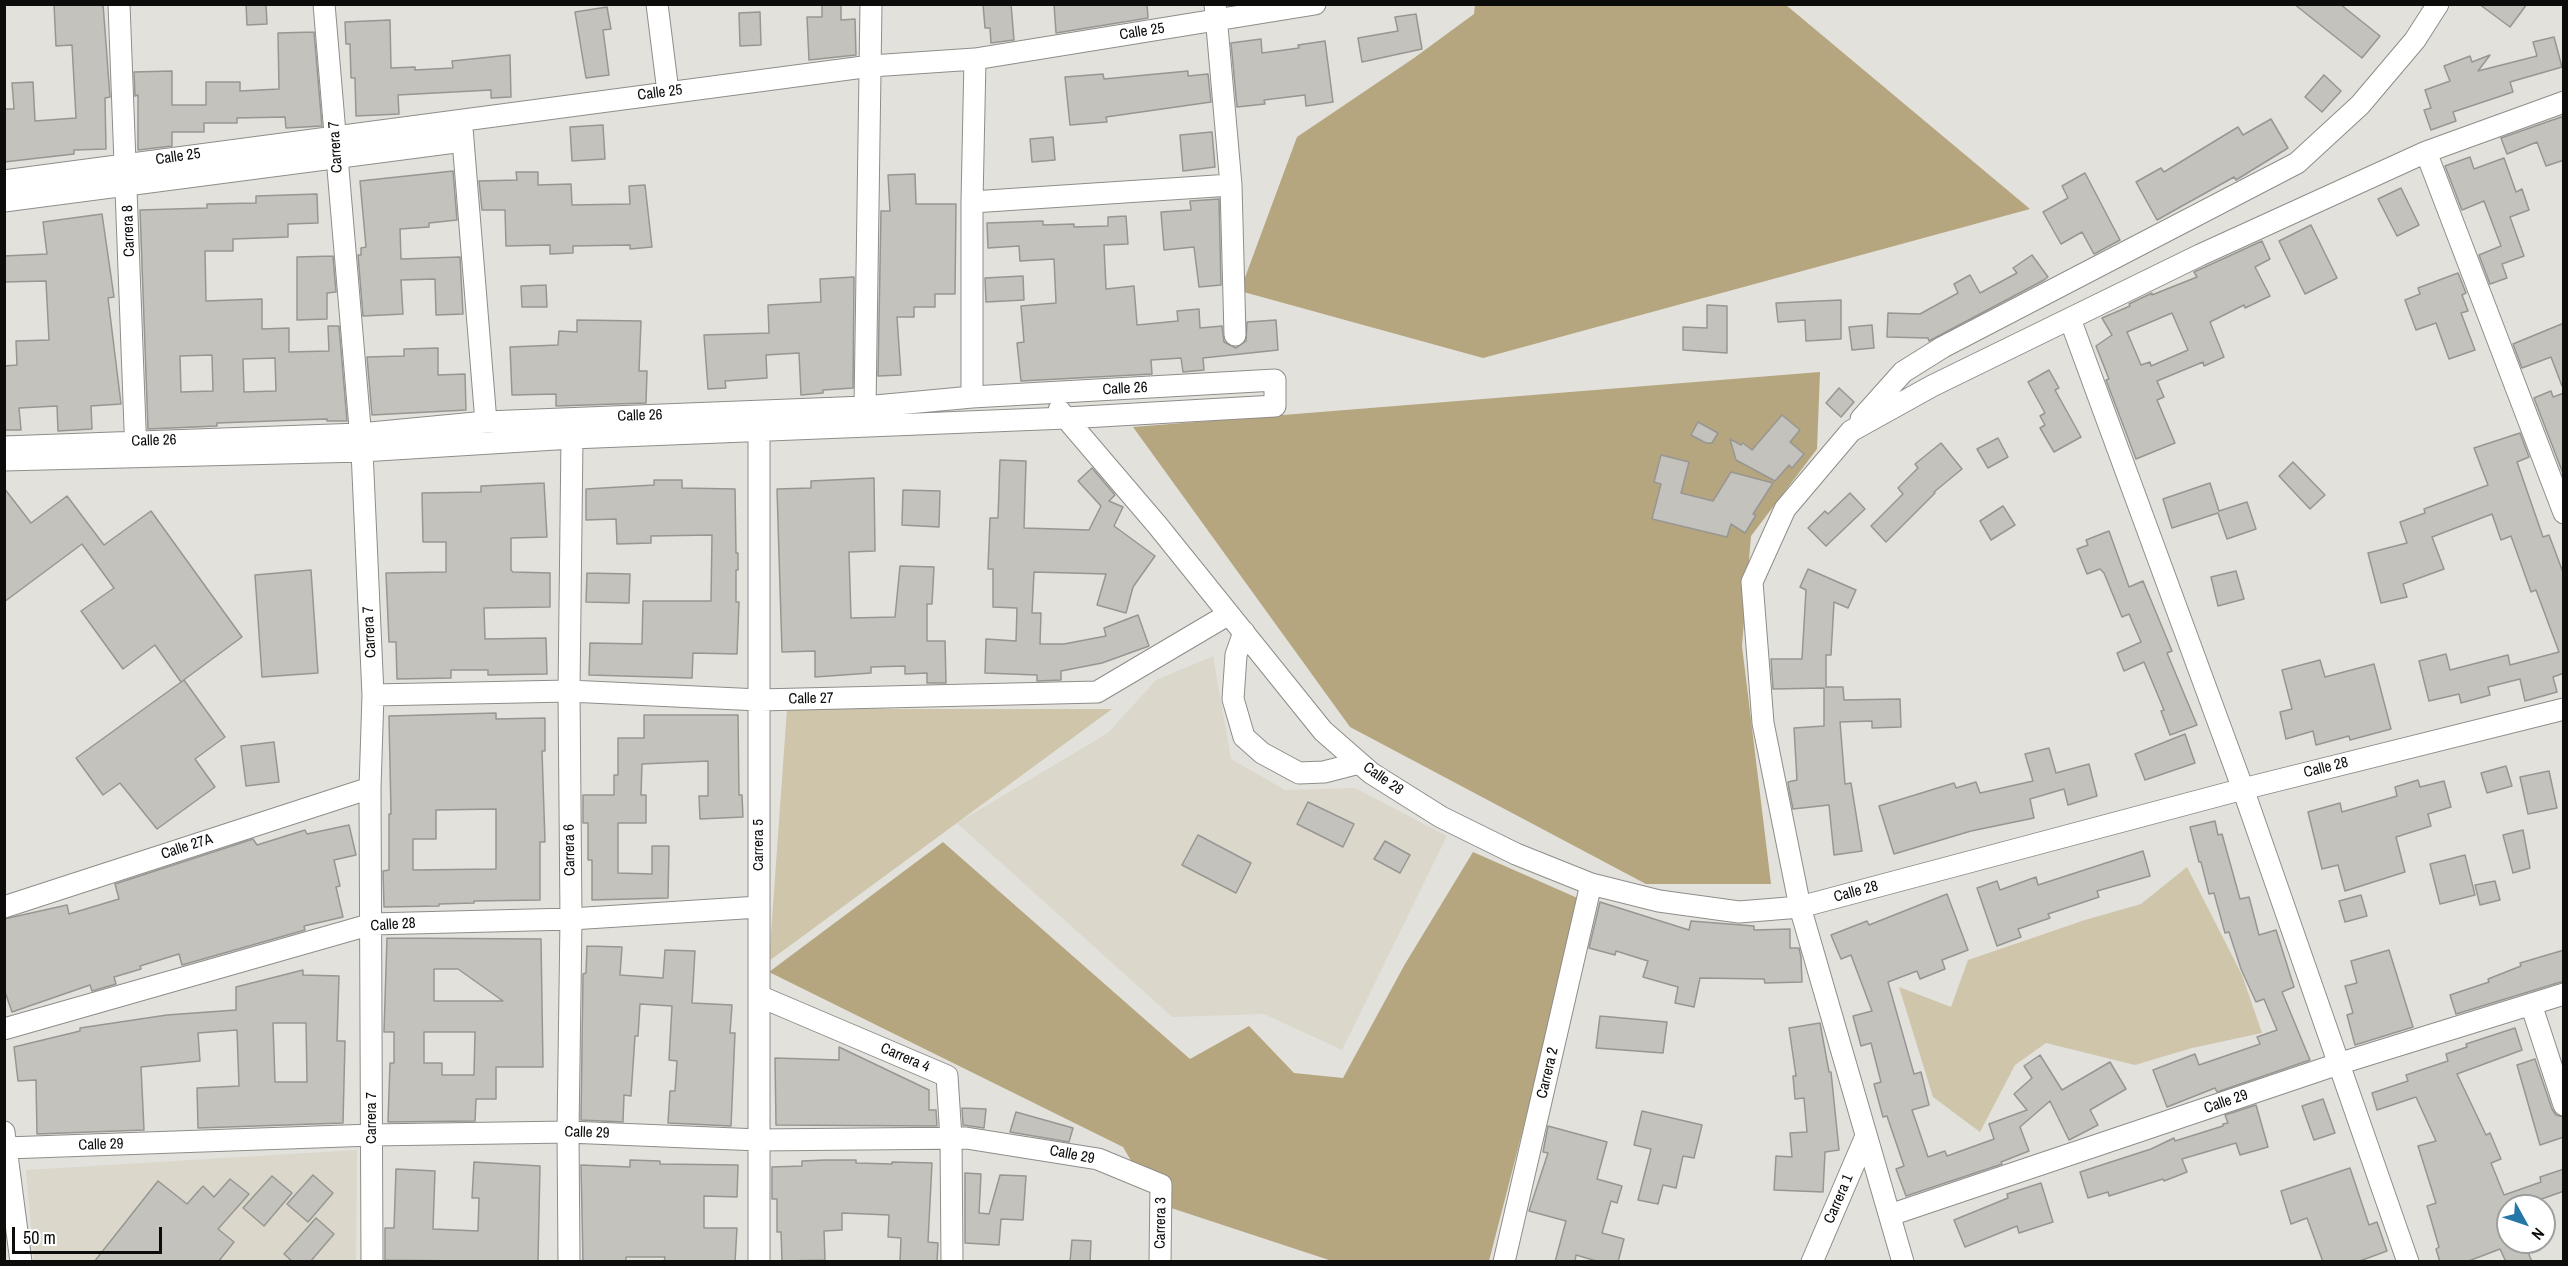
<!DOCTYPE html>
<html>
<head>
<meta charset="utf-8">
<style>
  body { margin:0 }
  #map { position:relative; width:2568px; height:1266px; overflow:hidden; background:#e2e1dc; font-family:"Archivo Narrow",sans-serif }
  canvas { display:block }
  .frame { position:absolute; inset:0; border:6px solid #0c0c0a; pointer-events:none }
  .north { position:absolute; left:2496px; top:1194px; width:60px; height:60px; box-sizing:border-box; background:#fff; border:2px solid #9e9e9d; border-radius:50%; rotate:130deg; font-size:16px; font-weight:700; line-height:24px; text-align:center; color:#0c0c0a }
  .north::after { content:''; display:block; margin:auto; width:21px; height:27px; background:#2577a8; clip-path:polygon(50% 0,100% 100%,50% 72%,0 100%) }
  .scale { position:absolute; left:12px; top:1227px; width:150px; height:27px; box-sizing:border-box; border:3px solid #0c0c0a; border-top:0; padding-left:8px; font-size:18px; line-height:21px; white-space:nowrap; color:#0c0c0a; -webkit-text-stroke:4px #fff; paint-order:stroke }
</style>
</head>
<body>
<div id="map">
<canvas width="2568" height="1266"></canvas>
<div class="frame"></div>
<div class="north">N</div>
<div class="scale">50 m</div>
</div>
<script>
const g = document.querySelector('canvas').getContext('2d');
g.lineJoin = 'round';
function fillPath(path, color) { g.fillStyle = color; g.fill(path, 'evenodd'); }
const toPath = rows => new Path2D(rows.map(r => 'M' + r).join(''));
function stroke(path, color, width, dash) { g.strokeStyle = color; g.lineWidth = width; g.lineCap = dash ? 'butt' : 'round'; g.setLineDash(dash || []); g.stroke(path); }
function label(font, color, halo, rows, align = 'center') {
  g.font = font + ' "Archivo Narrow",sans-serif'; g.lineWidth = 5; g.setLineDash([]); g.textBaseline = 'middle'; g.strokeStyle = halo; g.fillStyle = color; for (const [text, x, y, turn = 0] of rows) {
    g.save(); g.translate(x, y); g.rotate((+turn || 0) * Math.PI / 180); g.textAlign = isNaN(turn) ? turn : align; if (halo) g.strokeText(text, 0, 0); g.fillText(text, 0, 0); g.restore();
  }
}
fillPath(toPath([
  [1213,656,1231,759,1285,790,1355,788,1447,836,1342,1050,1264,1014,1172,1017,957,823,1108,733,1156,680],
  [357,1150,356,1261,34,1261,26,1170]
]), '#dbd7cb');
fillPath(toPath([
  [787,709,1112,709,769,961],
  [2187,867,2242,975,2262,1033,2192,1048,2135,1065,2046,1043,2015,1065,1980,1132,1933,1097,1899,987,1951,1007,1968,960,2085,920,2141,904]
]), '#cec5aa');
fillPath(toPath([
  [1475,5,1786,5,2030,209,1483,358,1240,291,1297,137,1414,58,1474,14],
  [1820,372,1817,449,1751,536,1742,646,1771,884,1646,884,1350,727,1133,427],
  [943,842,1190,1059,1249,1026,1294,1073,1343,1078,1405,964,1473,852,1582,900,1489,1261,1332,1261,1156,1203,1123,1147,769,972]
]), '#b5a67f');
const building = toPath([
  [54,4,103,4,110,97,105,98,106,149,74,150,74,154,4,162,4,109,14,109,12,83,33,82,35,121,76,118,72,45,56,46,54,4],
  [246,4,266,4,267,24,247,25,246,4],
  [822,4,841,4,841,20,855,19,856,55,809,60,807,17,822,17,822,4],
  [983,4,1011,4,1014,40,991,43,990,28,985,28,983,4],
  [1054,4,1147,4,1148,18,1056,33,1054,4],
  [2294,4,2340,4,2380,36,2362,58,2294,4],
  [2479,4,2527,4,2510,27,2479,4],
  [607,7,611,29,603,30,609,75,586,78,575,12,607,7],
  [760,12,761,45,740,46,739,13,760,12],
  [1416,14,1422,49,1362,62,1358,38,1398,31,1395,17,1416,14],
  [390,20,391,68,415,67,415,70,453,68,452,61,510,55,511,97,491,98,491,90,398,95,399,114,356,116,355,78,351,78,350,44,346,44,345,22,390,20],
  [314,32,322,126,286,128,285,117,237,118,237,123,204,123,204,132,172,132,172,146,138,150,138,95,135,96,134,72,172,71,172,105,206,105,206,82,240,82,240,91,279,89,278,33,314,32],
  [2554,37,2562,67,2510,82,2513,92,2453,112,2456,121,2431,130,2424,110,2431,108,2425,90,2450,81,2444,66,2470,56,2472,62,2490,55,2478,71,2537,56,2533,42,2554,37],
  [1261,39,1262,53,1299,48,1298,45,1325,41,1333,102,1306,106,1305,95,1264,100,1265,104,1237,107,1231,43,1261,39],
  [1188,71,1188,76,1208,74,1211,102,1106,117,1107,122,1070,125,1065,77,1103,74,1104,79,1188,71],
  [2324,75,2341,91,2322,112,2305,97,2324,75],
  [2564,116,2564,160,2546,166,2537,142,2507,154,2501,138,2564,116],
  [2271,119,2288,148,2236,180,2234,177,2157,220,2136,182,2161,168,2164,172,2238,127,2243,135,2271,119],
  [603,125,605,159,572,161,570,127,603,125],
  [1212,132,1215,167,1183,171,1180,135,1212,132],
  [1053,137,1055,160,1032,162,1030,139,1053,137],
  [2470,157,2474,169,2504,158,2516,192,2522,189,2529,210,2510,217,2524,256,2502,264,2507,278,2490,284,2479,255,2501,246,2484,201,2462,210,2445,166,2470,157],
  [453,171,457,220,429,223,429,227,400,229,401,259,460,257,463,314,436,315,435,279,401,280,403,314,363,316,358,255,361,255,361,248,366,247,360,181,453,171],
  [516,172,538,172,538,185,571,184,572,205,630,204,629,186,645,185,652,247,630,249,630,245,573,246,573,253,550,254,550,245,506,246,505,210,482,210,479,181,517,180,516,172],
  [2085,173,2120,240,2094,254,2082,232,2061,244,2043,212,2068,198,2062,186,2085,173],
  [915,174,916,204,956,204,955,294,935,294,935,307,914,307,914,317,897,317,901,375,878,376,881,211,890,211,888,175,915,174],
  [2401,188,2419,225,2397,236,2378,199,2401,188],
  [317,194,318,223,288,224,288,237,233,239,233,251,205,251,206,301,262,299,262,329,289,328,289,352,329,351,328,326,339,326,347,421,327,421,327,419,217,423,217,426,148,429,140,210,207,208,207,204,256,203,256,196,317,194],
  [212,355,213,391,181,392,180,356,212,355],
  [275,358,276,391,244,392,243,359,275,358],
  [1219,199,1221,285,1199,287,1194,247,1164,250,1161,212,1191,210,1190,201,1219,199],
  [102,214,114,297,108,298,121,404,91,406,92,429,58,431,57,406,19,408,21,430,4,430,4,366,17,365,16,341,49,340,46,281,4,282,4,256,47,254,43,222,102,214],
  [1126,216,1128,244,1104,245,1106,289,1134,286,1137,325,1178,321,1177,311,1199,309,1200,328,1222,326,1224,342,1236,348,1246,341,1247,322,1276,320,1278,350,1203,358,1204,370,1183,372,1181,358,1151,360,1152,374,1021,381,1017,343,1024,342,1021,306,1056,303,1054,259,1020,261,1019,246,988,248,987,223,1043,221,1043,225,1074,224,1074,227,1108,226,1108,217,1126,216],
  [2311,225,2337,278,2305,294,2279,241,2311,225],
  [2262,241,2270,259,2255,267,2270,296,2245,308,2244,305,2210,322,2224,357,2204,366,2203,362,2157,381,2164,397,2157,400,2175,443,2136,459,2106,380,2109,379,2096,346,2112,335,2102,318,2130,306,2129,304,2152,293,2152,295,2197,277,2194,272,2262,241],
  [2172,313,2188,350,2151,366,2150,362,2141,365,2127,332,2172,313],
  [2032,255,2048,277,2044,280,1929,341,1928,338,1887,337,1888,313,1920,314,1958,293,1954,284,1970,275,1980,293,2017,273,2013,268,2032,255],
  [333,256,336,292,327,293,327,319,297,320,297,257,333,256],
  [2458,273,2466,293,2462,295,2468,311,2461,313,2475,350,2449,359,2436,323,2416,330,2405,300,2420,294,2418,288,2458,273],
  [1023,276,1024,300,986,302,985,278,1023,276],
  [854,277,853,388,823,390,823,393,801,395,799,353,766,355,767,378,725,381,726,388,708,389,704,335,769,333,768,305,821,302,820,279,854,277],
  [546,285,547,307,522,307,521,286,546,285],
  [1841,300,1841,339,1806,341,1805,320,1778,322,1776,303,1841,300],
  [1707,305,1727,306,1727,353,1683,350,1683,327,1707,328,1707,305],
  [577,320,641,321,639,371,647,371,646,403,556,406,556,394,512,395,510,347,558,345,559,331,577,332,577,320],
  [2564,323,2564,386,2562,386,2551,357,2522,368,2513,344,2564,323],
  [1872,325,1874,348,1852,350,1849,327,1872,325],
  [438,348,438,375,465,374,466,410,372,415,367,357,404,356,404,349,438,348],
  [2049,370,2059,388,2055,390,2081,437,2054,452,2040,428,2045,425,2040,416,2045,413,2028,382,2049,370],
  [1839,388,1854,402,1841,417,1826,403,1839,388],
  [2551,391,2553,397,2564,393,2564,476,2534,398,2551,391],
  [1782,415,1800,430,1790,442,1804,454,1792,468,1789,465,1775,481,1736,460,1730,439,1741,445,1743,443,1752,450,1782,415],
  [1698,422,1718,433,1712,443,1706,443,1691,435,1698,422],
  [2520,433,2529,457,2517,462,2543,537,2549,535,2564,575,2564,673,2553,677,2557,692,2525,701,2520,679,2488,687,2490,695,2461,703,2459,694,2429,701,2419,661,2446,654,2450,670,2508,655,2510,665,2559,652,2536,590,2531,592,2511,536,2501,540,2492,514,2432,537,2444,569,2403,584,2407,597,2381,603,2368,553,2407,543,2400,522,2425,513,2424,509,2488,485,2474,448,2520,433],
  [1998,438,2008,457,1988,468,1977,449,1998,438],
  [1941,443,1962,469,1934,492,1935,493,1886,542,1871,526,1903,494,1898,488,1918,468,1915,464,1941,443],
  [1661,455,1689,462,1681,493,1713,501,1731,472,1773,483,1753,514,1756,515,1745,533,1731,524,1727,537,1652,519,1661,484,1654,482,1661,455],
  [1000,460,1026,461,1024,528,1089,530,1101,506,1078,481,1092,468,1115,495,1109,501,1123,507,1114,526,1155,556,1133,587,1126,613,1097,605,1106,574,1034,572,1032,613,1041,613,1040,644,1064,644,1106,636,1104,628,1138,615,1149,646,1102,663,1061,671,1061,680,1037,681,1037,675,985,673,986,639,1016,641,1017,608,993,607,993,569,988,569,990,518,998,518,1000,460],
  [2293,462,2325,495,2310,509,2279,476,2293,462],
  [874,478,875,551,849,552,851,618,895,617,900,566,934,567,932,604,927,604,927,641,945,641,946,683,927,683,927,673,905,674,905,666,871,667,871,673,815,677,815,651,782,652,777,489,811,488,811,481,874,478],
  [654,480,682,480,682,488,735,489,736,553,738,553,738,570,736,570,736,602,739,602,737,654,693,653,692,678,589,675,590,643,642,644,643,601,711,601,712,535,651,536,651,543,617,544,616,519,586,520,586,489,654,485,654,480],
  [544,483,547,537,511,538,511,570,513,572,550,573,550,607,484,608,485,639,546,638,547,674,488,675,488,670,451,670,451,678,397,679,396,642,389,642,386,573,446,572,446,542,423,542,422,493,481,492,481,486,544,483],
  [2210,483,2219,511,2247,502,2256,529,2227,539,2218,513,2172,528,2163,499,2210,483],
  [4,488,31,523,67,496,104,545,151,511,242,637,181,682,155,645,123,669,81,611,114,588,82,544,4,602,4,488],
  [903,490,940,491,939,527,902,525,903,490],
  [1850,493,1865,509,1826,546,1808,528,1825,511,1828,514,1850,493],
  [2003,506,2015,525,1991,540,1980,521,2003,506],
  [2109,531,2129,587,2143,581,2172,651,2167,653,2197,725,2170,735,2161,711,2164,710,2144,662,2124,671,2117,653,2141,642,2129,614,2122,617,2104,573,2100,569,2087,574,2077,549,2088,545,2086,540,2109,531],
  [1808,569,1856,590,1848,608,1834,602,1831,655,1826,655,1826,687,1843,687,1844,700,1900,699,1901,727,1872,728,1872,721,1840,722,1845,784,1851,783,1862,851,1834,855,1829,805,1793,809,1789,789,1788,782,1797,780,1794,728,1824,726,1824,688,1773,689,1771,659,1802,659,1806,590,1800,587,1808,569],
  [311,570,318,673,262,677,255,575,311,570],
  [2236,571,2244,599,2218,606,2211,577,2236,571],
  [587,573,630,574,629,603,586,602,587,573],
  [2320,660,2325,677,2374,664,2391,729,2350,740,2349,736,2316,745,2313,731,2286,739,2280,712,2292,709,2282,670,2320,660],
  [184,680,225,737,195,759,215,787,157,829,120,783,103,795,76,758,184,680],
  [496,713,496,719,545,718,545,751,542,751,545,842,540,842,540,900,474,901,474,903,439,904,439,906,384,907,383,871,389,870,389,814,391,814,389,716,496,713],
  [496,809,496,869,413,870,413,839,436,839,436,810,496,809],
  [644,715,738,715,739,795,742,795,743,817,700,819,699,796,708,796,708,761,642,764,641,795,646,795,646,823,618,823,618,873,652,874,652,846,669,846,668,898,592,900,592,860,588,860,588,823,583,823,583,795,614,795,614,775,618,775,618,738,644,738,644,715],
  [2185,734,2195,763,2145,780,2135,754,2185,734],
  [274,742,279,782,246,786,241,746,274,742],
  [2049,748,2056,773,2089,764,2097,796,2068,805,2064,789,2030,799,2034,818,1971,831,1894,854,1879,806,1954,783,1956,788,1976,782,1980,793,2033,781,2025,754,2049,748],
  [2506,766,2512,786,2487,793,2481,773,2506,766],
  [2549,771,2557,808,2528,814,2520,777,2549,771],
  [2418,780,2420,787,2444,781,2451,807,2428,814,2431,826,2396,837,2405,872,2345,891,2338,865,2322,869,2308,812,2340,803,2342,812,2397,796,2395,787,2418,780],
  [1308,802,1354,824,1343,847,1297,824,1308,802],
  [2215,821,2218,835,2222,834,2240,899,2249,897,2259,935,2276,930,2294,987,2282,992,2310,1060,2217,1092,2215,1088,2167,1107,2153,1070,2195,1054,2199,1065,2260,1044,2257,1037,2277,1030,2264,999,2256,1002,2241,969,2229,932,2225,933,2214,893,2209,894,2201,862,2199,862,2190,827,2215,821],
  [349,825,356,855,334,860,340,886,336,887,343,917,304,926,305,930,182,965,179,954,140,966,141,969,114,977,116,984,92,991,90,985,12,1012,4,989,4,919,67,905,69,914,119,899,115,884,253,839,257,845,305,830,307,834,349,825],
  [2523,830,2530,868,2513,873,2503,835,2523,830],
  [1198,835,1251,863,1236,893,1182,865,1198,835],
  [1385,841,1410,855,1400,873,1374,859,1385,841],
  [2143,851,2150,876,2097,891,2099,897,2048,914,2050,918,2018,929,2021,937,1997,946,1977,888,1997,881,2000,890,2036,877,2038,885,2143,851],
  [2465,855,2475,895,2440,904,2430,864,2465,855],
  [2495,881,2500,900,2480,905,2475,885,2495,881],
  [1947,894,1968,950,1942,960,1945,969,1920,979,1917,971,1888,982,1914,1074,1921,1072,1929,1105,1912,1110,1928,1157,1945,1151,1947,1156,1994,1139,1989,1124,2027,1110,2014,1094,2032,1078,2024,1066,2040,1055,2062,1090,2110,1062,2126,1089,2090,1110,2098,1125,2069,1140,2050,1101,2020,1127,2029,1151,2001,1162,2002,1164,1906,1196,1896,1169,1904,1166,1887,1116,1883,1117,1874,1084,1881,1082,1871,1043,1861,1046,1853,1016,1872,1011,1851,955,1841,959,1831,935,1867,921,1869,925,1947,894],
  [2361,895,2367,916,2345,922,2339,901,2361,895],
  [1600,902,1689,930,1691,921,1754,926,1754,930,1790,929,1790,948,1799,948,1801,957,1802,982,1765,983,1764,979,1700,978,1694,1007,1675,1003,1678,987,1643,977,1648,961,1616,951,1615,955,1589,948,1600,902],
  [387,938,541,939,543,1067,496,1067,496,1099,476,1099,475,1121,388,1122,390,1063,394,1063,394,1032,384,1032,387,938],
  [434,969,458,969,503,1001,434,1001,434,969],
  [424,1032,475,1032,474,1075,442,1075,442,1063,424,1063,424,1032],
  [587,946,622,947,620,975,663,978,665,950,695,951,692,1003,732,1005,730,1033,735,1033,731,1126,668,1123,670,1091,675,1091,677,1061,669,1060,672,1006,640,1004,638,1036,635,1036,631,1096,624,1095,623,1122,581,1120,583,974,586,973,587,946],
  [2389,950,2413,1027,2355,1045,2347,1015,2353,1013,2345,986,2357,983,2351,961,2389,950],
  [2564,950,2564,981,2456,1014,2450,995,2489,982,2488,979,2521,966,2520,963,2564,950],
  [303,970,303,975,339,976,337,1041,345,1041,343,1123,198,1128,197,1088,239,1086,237,1030,198,1033,200,1061,141,1067,144,1130,37,1134,36,1080,18,1081,14,1047,80,1031,80,1028,167,1015,236,1010,236,987,303,970],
  [273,1023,306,1023,307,1082,275,1082,273,1023],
  [1600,1016,1667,1022,1663,1053,1596,1048,1600,1016],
  [1820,1023,1829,1072,1831,1072,1839,1150,1825,1152,1823,1192,1774,1190,1776,1156,1792,1157,1790,1133,1807,1132,1804,1098,1795,1099,1793,1076,1796,1076,1789,1028,1820,1023],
  [2515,1028,2522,1050,2457,1074,2486,1135,2490,1133,2501,1159,2491,1163,2504,1195,2541,1182,2540,1177,2564,1169,2564,1191,2536,1201,2538,1206,2508,1206,2508,1242,2524,1242,2532,1262,2506,1262,2500,1249,2466,1262,2440,1262,2436,1249,2439,1247,2427,1206,2436,1203,2418,1146,2436,1141,2416,1097,2377,1110,2372,1093,2408,1081,2406,1075,2448,1061,2446,1054,2467,1047,2466,1044,2515,1028],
  [839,1047,929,1090,929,1110,936,1110,937,1126,776,1125,775,1058,839,1060,839,1047],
  [2535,1059,2552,1109,2556,1115,2564,1117,2564,1137,2540,1145,2517,1065,2535,1059],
  [2323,1099,2335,1133,2314,1140,2302,1106,2323,1099],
  [2256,1105,2268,1147,2240,1155,2236,1143,2182,1159,2187,1172,2164,1181,2163,1179,2109,1196,2108,1192,2088,1198,2080,1172,2151,1149,2174,1138,2175,1141,2223,1126,2223,1124,2228,1123,2225,1115,2256,1105],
  [962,1108,986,1109,984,1128,963,1125,962,1108],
  [1642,1111,1702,1125,1694,1158,1683,1156,1676,1188,1663,1185,1658,1204,1638,1200,1651,1149,1634,1145,1642,1111],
  [1016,1112,1073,1128,1069,1142,1010,1132,1016,1112],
  [1548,1126,1607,1142,1597,1179,1622,1186,1617,1203,1611,1201,1602,1233,1624,1239,1618,1262,1600,1262,1576,1255,1575,1262,1555,1262,1566,1221,1529,1211,1548,1153,1543,1152,1548,1126],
  [630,1160,660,1161,660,1164,738,1165,737,1197,704,1196,704,1228,737,1228,735,1262,664,1262,665,1257,626,1257,626,1262,583,1262,581,1165,630,1167,630,1160],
  [825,1160,856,1160,856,1163,892,1164,892,1162,932,1163,928,1242,938,1243,937,1262,900,1262,901,1238,888,1237,889,1215,842,1213,842,1230,824,1231,825,1260,782,1261,781,1232,777,1232,777,1199,772,1199,772,1167,802,1166,802,1161,825,1160],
  [474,1162,540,1166,538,1262,385,1260,385,1228,394,1228,396,1169,435,1171,433,1229,478,1231,479,1198,472,1198,474,1162],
  [2350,1168,2369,1225,2377,1222,2387,1251,2357,1262,2323,1262,2307,1218,2291,1224,2281,1191,2350,1168],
  [965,1173,981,1174,979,1213,989,1214,1000,1175,1026,1176,1023,1220,1001,1219,999,1245,965,1243,965,1173],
  [313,1175,333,1193,308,1222,287,1204,313,1175],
  [272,1176,292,1193,264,1226,243,1208,272,1176],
  [230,1179,249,1194,218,1229,234,1242,218,1262,94,1262,158,1181,187,1204,203,1186,214,1197,230,1179],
  [2041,1183,2053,1222,2019,1233,2017,1226,1965,1247,1954,1220,2008,1198,2007,1194,2041,1183],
  [316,1218,334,1234,310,1262,293,1262,284,1254,316,1218],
  [1072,1240,1091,1241,1090,1262,1070,1262,1072,1240]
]);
fillPath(building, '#c3c2bd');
stroke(building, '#989692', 1.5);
const street = toPath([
  [119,4,136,454],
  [324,4,362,451,373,695,370,788,372,1262],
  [657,4,668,92],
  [1215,4,1231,185,1235,335],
  [462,128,486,422],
  [2426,152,2564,513],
  [4,181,871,66,975,59,1315,4],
  [4,201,463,141],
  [972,202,1231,185],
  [2070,319,2243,789,2408,1262],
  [972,397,972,202,975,59],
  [865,407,871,4],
  [1059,410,1158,526,1323,731,1371,773,1441,817,1516,854,1591,884,1659,901,1739,912,1800,907,2243,789,2564,709],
  [1861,419,1903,372,1943,347,2297,163,2360,105,2415,40,2438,4],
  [4,447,360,434,486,422,865,407,972,397,1275,380,1275,406,1066,418,572,438,362,451,4,460],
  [1244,632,1236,655,1233,699,1244,737,1262,753,1299,773,1324,772,1359,763],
  [373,695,569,691,759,700,1097,692,1229,614],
  [4,907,370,788],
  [759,996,947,1076,951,1138,952,1262],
  [2531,1004,2564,1105],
  [4,1029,372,924,571,919,759,907],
  [4,1132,21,1262],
  [6,1148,372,1135,568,1132,759,1140,966,1138,1098,1159,1161,1185,1160,1262],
  [1890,1215,2338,1064,2564,994],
  [569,1262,568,1132,571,919,569,691,572,438],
  [759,1262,759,429],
  [1504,1262,1591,884],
  [1812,1262,1866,1136],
  [1903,1262,1800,907,1763,723,1752,582,1785,509,1851,431,1932,386,2200,255,2426,152,2564,102]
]);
stroke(street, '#8f8d89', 23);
stroke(street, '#fff', 21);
label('15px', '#0c0c0a', '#fff', [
  ["Calle 25",1142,32,-9],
  ["Calle 25",660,93,-7],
  ["Carrera 7",336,147,-94],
  ["Calle 25",178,157,-8],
  ["Carrera 8",129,231,-92],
  ["Calle 26",1125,389,-3],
  ["Calle 26",640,416,-2],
  ["Calle 26",154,441,-2],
  ["Carrera 7",370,632,-93],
  ["Calle 27",811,699,-1],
  ["Calle 28",2326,768,-14],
  ["Calle 28",1383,779,35],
  ["Carrera 5",759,845,-90],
  ["Calle 27A",187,847,-18],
  ["Carrera 6",570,850,-91],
  ["Calle 28",1856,892,-15],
  ["Calle 28",393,925,-4],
  ["Carrera 4",905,1058,23],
  ["Carrera 2",1548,1073,-77],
  ["Calle 29",2226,1102,-19],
  ["Carrera 7",372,1118,-90],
  ["Calle 29",587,1133,2],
  ["Calle 29",101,1145,-2],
  ["Calle 29",1072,1155,11],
  ["Carrera 1",1839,1199,-67],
  ["Carrera 3",1161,1223,-89]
]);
</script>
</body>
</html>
